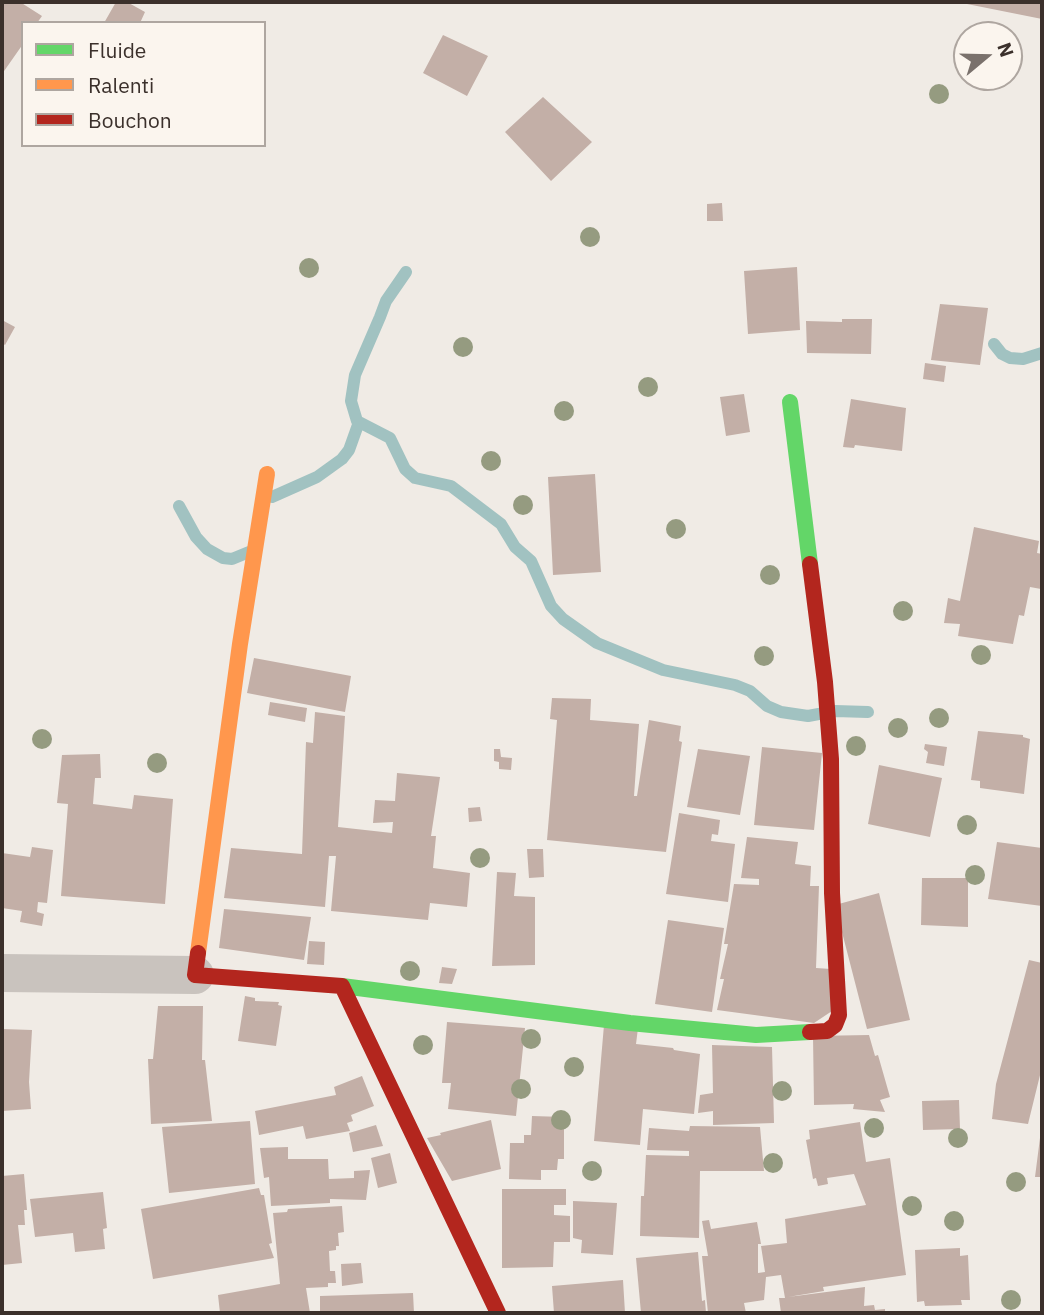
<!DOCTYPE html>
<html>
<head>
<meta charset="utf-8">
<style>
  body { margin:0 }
  #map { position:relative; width:1044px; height:1315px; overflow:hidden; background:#f0ebe5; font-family:"IBM Plex Sans",sans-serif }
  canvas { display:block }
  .frame { position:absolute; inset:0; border:4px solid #3b302b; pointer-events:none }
  .legend { position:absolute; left:21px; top:21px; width:245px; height:126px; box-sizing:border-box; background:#fbf5ee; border:2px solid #aea6a0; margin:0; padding:9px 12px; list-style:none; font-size:21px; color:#3b302b }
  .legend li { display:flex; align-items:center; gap:14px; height:35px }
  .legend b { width:35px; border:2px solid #aea6a0 }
  .north { position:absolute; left:953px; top:21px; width:70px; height:70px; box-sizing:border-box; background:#fbf5ee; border:2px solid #aea6a0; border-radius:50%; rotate:71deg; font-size:19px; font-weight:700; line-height:28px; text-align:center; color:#3b302b }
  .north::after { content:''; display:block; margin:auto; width:24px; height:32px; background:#7a716c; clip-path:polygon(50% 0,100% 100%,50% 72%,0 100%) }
</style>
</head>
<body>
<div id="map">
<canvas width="1044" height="1315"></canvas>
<div class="frame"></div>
<ul class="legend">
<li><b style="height:9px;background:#63d668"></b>Fluide</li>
<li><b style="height:9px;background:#ff974d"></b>Ralenti</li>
<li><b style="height:9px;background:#b3261e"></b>Bouchon</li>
</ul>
<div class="north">N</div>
</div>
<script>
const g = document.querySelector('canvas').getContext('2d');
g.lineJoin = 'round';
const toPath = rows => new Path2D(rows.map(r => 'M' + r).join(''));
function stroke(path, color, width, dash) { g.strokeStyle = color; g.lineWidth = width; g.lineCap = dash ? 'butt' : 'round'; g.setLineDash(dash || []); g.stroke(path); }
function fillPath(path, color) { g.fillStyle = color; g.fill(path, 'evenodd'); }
stroke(toPath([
  [406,272,386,301,380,317,355,375,351,401,357,421,390,438,405,469,415,478,451,486,501,524,515,547,531,561,551,606,563,619,597,643,663,670,735,685,750,691,767,706,781,712,808,716,835,711,868,712],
  [994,344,1002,354,1010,358,1023,359,1042,353],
  [272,497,317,477,342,459,349,450,359,422],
  [179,506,196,537,207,549,223,558,232,559,249,552]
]), '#a1c2c1', 12);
fillPath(toPath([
  [2,2,20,2,42,16,37,23,23,23,23,44,2,74],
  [116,2,127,2,145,12,140,23,104,23],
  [962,2,1042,2,1042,19,962,3],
  [443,35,488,56,467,96,423,73],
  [543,97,592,142,551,181,505,132],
  [722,203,723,221,707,221,707,204],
  [797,267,800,330,748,334,744,271],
  [940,304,988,308,980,365,931,360],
  [842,319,872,319,871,354,807,353,806,321,842,322],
  [2,320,15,327,5,345,2,343],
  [925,363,946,366,944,382,923,379],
  [744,394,750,432,726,436,720,397],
  [851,399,906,408,902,451,855,445,854,448,843,447],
  [595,474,601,572,553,575,548,477],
  [974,527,1039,541,1037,553,1042,554,1041,589,1030,587,1024,616,1019,615,1013,644,958,636,960,624,944,623,948,598,960,601],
  [254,658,351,676,345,712,247,693],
  [552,698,591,699,590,720,639,724,634,796,637,796,649,720,681,726,679,741,682,742,666,852,547,840,557,720,550,719],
  [270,702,307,708,305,722,268,715],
  [315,712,345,716,338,827,392,833,393,822,373,823,375,800,395,801,397,773,440,777,431,836,436,836,433,868,470,873,467,907,430,903,428,920,331,911,336,856,329,856,325,907,224,898,231,848,302,854,306,742,313,743],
  [978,731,1023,735,1023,737,1030,739,1024,794,980,788,980,781,971,780],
  [925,744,947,747,944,766,926,763,928,752,924,749],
  [762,747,822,753,814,830,754,825],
  [494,749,500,749,501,757,512,758,511,770,499,769,499,762,494,761],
  [698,749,750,756,740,815,687,807],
  [100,754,101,778,95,778,93,804,132,809,134,795,173,799,165,904,61,896,68,804,57,803,62,755],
  [879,765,942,778,930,837,868,824],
  [480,807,482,821,469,822,468,808],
  [679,813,720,820,718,835,712,834,711,841,735,844,728,902,666,894],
  [747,837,798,842,795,864,811,866,810,886,819,886,816,968,831,969,832,1011,814,1023,717,1010,724,979,720,979,728,944,724,944,734,884,759,885,759,879,741,878],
  [997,842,1042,848,1042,906,988,899],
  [32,847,53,850,47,903,38,902,37,912,44,914,42,926,20,922,22,911,2,908,2,853,30,857],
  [527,849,543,849,544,877,529,878],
  [497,872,516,873,514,896,535,897,535,965,492,966],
  [922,878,968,878,968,927,921,925],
  [879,893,910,1020,867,1029,835,905],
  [224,909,311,917,304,960,219,948],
  [668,920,724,928,712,1012,655,1004],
  [309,941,325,942,324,965,307,964],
  [1029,960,1042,963,1042,1067,1028,1124,992,1119,996,1084],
  [442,967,457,969,452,984,439,983],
  [245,996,255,998,255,1001,279,1002,278,1005,282,1006,276,1046,238,1041],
  [158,1006,203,1006,202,1060,205,1060,212,1121,151,1124,148,1059,153,1059],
  [447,1022,525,1028,516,1116,448,1109,451,1083,442,1083],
  [604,1025,638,1028,636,1044,673,1048,674,1050,700,1054,694,1114,643,1109,640,1145,594,1141],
  [2,1029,32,1030,29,1082,31,1109,2,1111],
  [869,1035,875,1056,878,1055,890,1097,880,1100,885,1112,853,1109,854,1104,814,1105,813,1036],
  [712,1045,772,1047,774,1123,713,1125,713,1111,698,1113,700,1095,713,1093],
  [362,1076,374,1106,351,1115,353,1121,347,1123,350,1131,306,1139,303,1126,259,1135,255,1111,336,1095,334,1087],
  [959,1100,960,1129,923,1130,922,1101],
  [532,1116,564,1117,564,1159,558,1159,557,1170,541,1170,541,1180,509,1179,510,1143,524,1143,524,1135,531,1135],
  [491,1120,501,1169,452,1181,427,1138,441,1135,440,1133],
  [250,1121,255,1184,169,1193,162,1127],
  [860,1122,866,1162,890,1158,906,1275,823,1287,824,1291,788,1297,865,1287,864,1306,874,1305,875,1310,885,1309,885,1313,781,1313,779,1298,785,1298,781,1275,766,1277,764,1300,744,1303,746,1313,708,1313,702,1256,708,1256,702,1221,709,1220,711,1229,757,1222,761,1244,758,1244,758,1273,765,1272,761,1246,787,1243,785,1219,866,1205,854,1174,827,1178,828,1184,818,1186,816,1178,813,1179,806,1140,810,1139,809,1130],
  [376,1125,383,1146,353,1152,349,1133],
  [690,1126,760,1127,764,1171,700,1171,699,1238,640,1236,641,1196,644,1196,646,1155,689,1156,689,1151,647,1150,649,1128,689,1131],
  [1041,1130,1042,1130,1042,1177,1035,1177],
  [288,1147,288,1159,328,1159,329,1179,354,1178,354,1171,370,1170,366,1200,330,1199,330,1203,271,1206,269,1177,264,1178,260,1148],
  [390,1153,397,1183,378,1188,371,1158],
  [24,1174,27,1210,24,1210,25,1225,18,1225,22,1263,2,1265,2,1176],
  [259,1188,261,1195,264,1195,272,1243,269,1244,274,1258,153,1279,141,1209],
  [502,1189,566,1189,566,1205,554,1205,554,1215,570,1216,570,1242,554,1242,553,1267,502,1268],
  [103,1192,107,1228,103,1229,105,1249,75,1252,73,1233,35,1237,30,1199],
  [573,1201,617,1203,613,1255,581,1253,582,1240,573,1238],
  [342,1206,344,1232,338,1233,339,1246,336,1246,336,1250,329,1251,330,1271,335,1271,336,1283,328,1283,328,1287,306,1288,310,1313,220,1313,218,1295,280,1284,273,1213,287,1212,288,1209],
  [960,1248,960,1256,968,1255,970,1300,961,1300,962,1305,925,1306,924,1301,917,1302,915,1250],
  [698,1252,702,1301,705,1300,706,1313,641,1313,636,1258],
  [361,1263,363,1283,342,1286,341,1264],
  [623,1280,625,1313,554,1313,552,1286],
  [413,1293,414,1313,320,1313,320,1296]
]), '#c3afa7');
stroke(toPath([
  [2,973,195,975]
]), '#c9c3be', 38);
stroke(toPath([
  [790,402,810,564],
  [342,986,630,1023,756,1035,810,1032]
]), '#63d668', 16);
stroke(toPath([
  [198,953,240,644,267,474]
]), '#ff974d', 16);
stroke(toPath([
  [198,953,195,975,342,986,498,1313],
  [810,1032,827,1031,835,1025,839,1015,832,893,831,759,825,682,810,564]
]), '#b3261e', 16);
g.fillStyle = '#959b80';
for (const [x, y] of [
  [939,94],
  [590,237],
  [309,268],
  [463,347],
  [648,387],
  [564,411],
  [491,461],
  [523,505],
  [676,529],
  [770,575],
  [903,611],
  [981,655],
  [764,656],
  [939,718],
  [898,728],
  [42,739],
  [856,746],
  [157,763],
  [967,825],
  [480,858],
  [975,875],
  [410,971],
  [531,1039],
  [423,1045],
  [574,1067],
  [521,1089],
  [782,1091],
  [561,1120],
  [874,1128],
  [958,1138],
  [773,1163],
  [592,1171],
  [1016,1182],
  [912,1206],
  [954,1221],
  [1011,1300]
]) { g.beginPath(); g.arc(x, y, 10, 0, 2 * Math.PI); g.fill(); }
</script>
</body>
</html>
